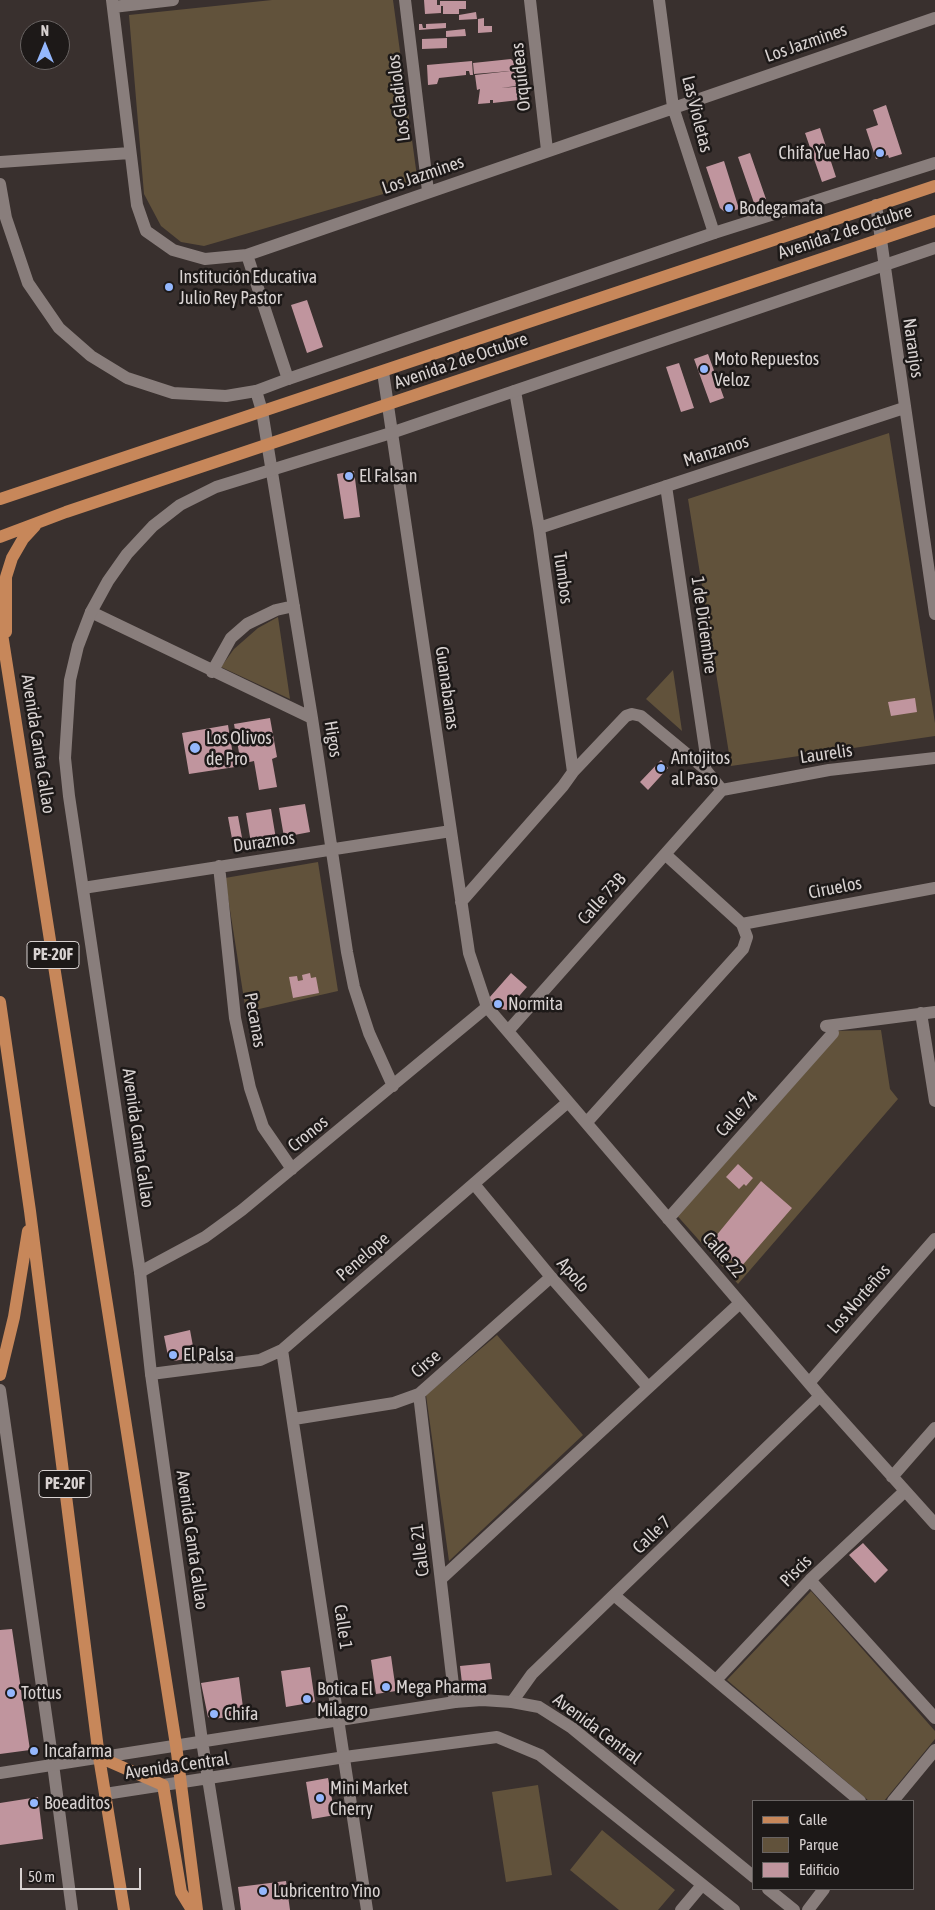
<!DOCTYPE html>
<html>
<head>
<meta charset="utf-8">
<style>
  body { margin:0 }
  #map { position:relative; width:935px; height:1910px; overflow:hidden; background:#39302e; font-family:"Asap Condensed",sans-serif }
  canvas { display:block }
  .legend { position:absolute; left:752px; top:1800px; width:162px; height:90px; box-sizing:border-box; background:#1d1918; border:1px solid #686362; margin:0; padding:6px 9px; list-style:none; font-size:15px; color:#d8d2d1 }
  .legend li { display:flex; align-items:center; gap:10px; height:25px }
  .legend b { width:25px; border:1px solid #686362 }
  .north { position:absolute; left:20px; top:20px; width:50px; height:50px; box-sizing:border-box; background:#1d1918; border:1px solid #686362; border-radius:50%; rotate:0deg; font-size:14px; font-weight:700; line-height:20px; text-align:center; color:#d8d2d1 }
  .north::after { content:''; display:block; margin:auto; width:18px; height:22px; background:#94b7fd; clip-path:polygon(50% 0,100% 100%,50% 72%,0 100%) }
  .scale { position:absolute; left:20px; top:1868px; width:121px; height:22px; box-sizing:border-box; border:2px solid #d8d2d1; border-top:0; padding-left:6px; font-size:15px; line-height:18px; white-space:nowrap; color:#d8d2d1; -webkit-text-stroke:4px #1d1918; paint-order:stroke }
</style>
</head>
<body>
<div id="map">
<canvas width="935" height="1910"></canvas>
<ul class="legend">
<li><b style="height:6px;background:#c7875a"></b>Calle</li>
<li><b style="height:14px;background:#61523b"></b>Parque</li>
<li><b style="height:14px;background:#c0959e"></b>Edificio</li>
</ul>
<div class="north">N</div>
<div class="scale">50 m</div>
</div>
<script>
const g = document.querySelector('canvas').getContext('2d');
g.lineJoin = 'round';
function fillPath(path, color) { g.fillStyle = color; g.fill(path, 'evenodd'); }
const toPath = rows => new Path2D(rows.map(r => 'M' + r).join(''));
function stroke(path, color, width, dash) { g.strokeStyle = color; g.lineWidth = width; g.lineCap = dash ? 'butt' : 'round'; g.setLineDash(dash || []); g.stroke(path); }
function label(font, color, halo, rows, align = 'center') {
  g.font = font + ' "Asap Condensed",sans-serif'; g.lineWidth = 5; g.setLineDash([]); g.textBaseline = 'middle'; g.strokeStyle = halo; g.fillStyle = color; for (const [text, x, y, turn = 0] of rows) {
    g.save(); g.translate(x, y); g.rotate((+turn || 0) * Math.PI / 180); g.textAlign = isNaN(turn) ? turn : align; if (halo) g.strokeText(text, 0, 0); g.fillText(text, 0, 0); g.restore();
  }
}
fillPath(toPath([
  [272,0,393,0,418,184,204,246,181,242,161,226,144,194,129,15],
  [889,433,935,723,935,736,731,766,688,499],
  [278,617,290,699,221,667,234,649,258,628],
  [673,670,682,731,646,699],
  [318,862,338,991,246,1012,225,878],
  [881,1030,890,1089,898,1099,738,1284,673,1211,832,1031],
  [497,1335,583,1435,449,1561,426,1395],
  [811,1591,935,1731,935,1739,884,1801,869,1801,727,1680],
  [538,1785,552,1875,506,1882,492,1792],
  [602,1830,675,1890,658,1910,619,1910,570,1870]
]), '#61523b');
fillPath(toPath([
  [424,0,437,0,437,5,440,5,440,1,466,1,466,9,459,9,459,14,443,14,443,6,441,6,441,13,425,14],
  [476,12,477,19,459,20,459,15],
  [484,18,484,26,492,26,492,32,478,33,478,19],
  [446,23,446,28,419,30,419,24,422,24,423,28,426,28,426,24],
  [465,29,466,36,446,37,446,31],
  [447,38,447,48,422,49,422,39],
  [511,59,517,65,518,71,522,70,524,85,501,88,525,86,524,98,519,100,493,103,493,100,490,100,490,103,478,104,480,89,477,90,475,75,510,71,474,74,473,63],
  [472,61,473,75,470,75,469,71,466,71,466,75,439,78,437,84,428,85,427,65],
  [886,105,902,154,889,158,888,155,876,159,866,129,878,125,873,110],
  [820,128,836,177,822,182,805,133],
  [750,153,766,199,754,203,738,157],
  [724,161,739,209,726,213,720,208,706,167],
  [307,300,323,347,307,353,291,305],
  [708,354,724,398,710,403,694,359],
  [679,363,694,408,681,412,666,367],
  [354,471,360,517,344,519,337,474],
  [915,698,917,712,891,716,888,702],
  [270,718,277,757,272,759,277,787,259,790,254,761,241,764,234,724],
  [228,725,235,767,189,774,182,733],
  [661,760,668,768,648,790,640,782],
  [305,804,310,832,284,837,279,808],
  [271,809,276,839,251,843,246,813],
  [238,816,243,843,233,844,228,817],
  [310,973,311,978,316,977,319,993,293,998,289,977,297,976,298,981,303,980,302,975],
  [511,973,527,987,507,1010,496,1008,489,998],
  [738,1164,753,1178,746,1186,744,1184,739,1189,726,1177],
  [761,1181,792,1208,740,1268,711,1242],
  [190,1330,195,1357,174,1361,168,1356,164,1336],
  [863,1543,888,1570,875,1583,849,1555],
  [12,1629,30,1750,0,1754,0,1630],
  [391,1656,396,1691,376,1694,371,1660],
  [490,1663,492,1679,462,1683,460,1666],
  [310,1667,315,1702,286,1707,281,1671],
  [239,1677,244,1715,213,1719,208,1717,201,1683],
  [328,1778,335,1815,312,1819,306,1782],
  [38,1797,43,1839,0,1845,0,1803],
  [286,1881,290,1910,241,1910,238,1887]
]), '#c0959e');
stroke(toPath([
  [112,0,137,205,146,231,173,250,205,259,247,255,935,18],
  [405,0,428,191],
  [530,0,547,150],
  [659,0,673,107,714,233],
  [113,7,173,0],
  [0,162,130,153],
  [0,184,6,218,28,283,59,328,91,356,127,378,173,393,226,396,256,391],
  [876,205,935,614],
  [247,255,288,379],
  [383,372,469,953,487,1007,820,1396,935,1524],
  [515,391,539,528,573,772],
  [262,411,312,718,347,952,354,987,369,1033,393,1086],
  [666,486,705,749,705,769],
  [539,528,904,408],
  [91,612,312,718],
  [212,672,231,638,247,624,276,610,294,606],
  [722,790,829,770,935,758],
  [219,866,235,1018,250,1088,263,1127,292,1169],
  [83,888,451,831],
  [461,902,563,786,573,772,626,716,632,714,641,716,705,769,722,790],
  [742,924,935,888],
  [921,1013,935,1101],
  [826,1026,935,1012],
  [508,1031,722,790],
  [587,1122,743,949,747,937,742,924,666,855],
  [474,1184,551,1277,648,1387],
  [668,1219,833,1033],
  [140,1272,205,1237,242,1210,487,1007],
  [282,1350,367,1910],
  [151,1374,260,1360,282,1350,568,1102],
  [809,1383,935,1239],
  [419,1394,455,1702],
  [294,1419,394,1403,419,1394,551,1277],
  [892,1477,935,1428],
  [442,1578,740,1303],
  [810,1580,935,1718],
  [615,1596,860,1801],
  [716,1680,810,1580,905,1491],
  [512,1702,532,1674,820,1396],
  [53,1764,72,1910],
  [893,1801,935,1750],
  [681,1910,702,1885],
  [808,1910,824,1889]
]), '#897e7c', 12);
stroke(toPath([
  [262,411,256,391,288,379,714,233,935,163],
  [0,1390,53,1764],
  [0,1773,455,1702,482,1700,512,1702,539,1707,572,1728,754,1877],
  [105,1794,345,1757,497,1737,540,1755,734,1910],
  [768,1889,794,1910],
  [229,1910,202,1741,151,1374,140,1272,69,796,65,758,70,680,78,646,91,612,108,581,127,554,153,526,180,505,216,487,391,433,935,248]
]), '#897e7c', 12);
stroke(toPath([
  [0,499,935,186],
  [0,537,66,512,935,221],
  [0,621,176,1745,197,1910],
  [6,632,6,577,12,558,23,539,35,526],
  [0,1002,30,1211,99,1757,124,1910],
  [0,1375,14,1317,28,1231],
  [99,1757,163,1785,181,1892,192,1910]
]), '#c7875a', 12);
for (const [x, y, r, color] of [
  [880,153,5,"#94b7fd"],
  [729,208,5,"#94b7fd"],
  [169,287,5,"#94b7fd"],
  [704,369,5,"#94b7fd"],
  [349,476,5,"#94b7fd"],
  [195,748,6,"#94b7fd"],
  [661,768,5,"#94b7fd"],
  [498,1004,5,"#94b7fd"],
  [173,1355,5,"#94b7fd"],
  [386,1687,5,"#94b7fd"],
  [11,1693,5,"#94b7fd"],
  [307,1699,5,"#94b7fd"],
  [214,1714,5,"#94b7fd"],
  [34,1751,5,"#94b7fd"],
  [320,1798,5,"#94b7fd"],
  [34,1803,5,"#94b7fd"],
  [263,1891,5,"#94b7fd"]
]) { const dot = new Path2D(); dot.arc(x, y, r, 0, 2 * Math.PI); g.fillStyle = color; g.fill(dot); stroke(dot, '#1d1918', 2); }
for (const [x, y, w] of [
  [53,955,52],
  [65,1484,52]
]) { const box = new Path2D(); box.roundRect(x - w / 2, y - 13.5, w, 27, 4); g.fillStyle = '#1d1918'; g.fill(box); stroke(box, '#d8d2d1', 1); }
label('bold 16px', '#d8d2d1', null, [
  ["PE-20F",53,955],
  ["PE-20F",65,1484]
]);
label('18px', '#d8d2d1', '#1d1918', [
  ["Los Jazmines",806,43,-19],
  ["Orquídeas",521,77,-96],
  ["Los Gladiolos",399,98,-97],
  ["Las Violetas",697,114,76],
  ["Los Jazmines",423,175,-19],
  ["Avenida 2 de Octubre",845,232,-18],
  ["Naranjos",913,348,82],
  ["Avenida 2 de Octubre",461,361,-19],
  ["Manzanos",716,451,-18],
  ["Tumbos",563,578,82],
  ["1 de Diciembre",704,625,82],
  ["Guanabanas",447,688,82],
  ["Higos",333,739,81],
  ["Avenida Canta Callao",38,744,81],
  ["Laurelis",826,754,-8],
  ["Duraznos",264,842,-8],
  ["Ciruelos",835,888,-11],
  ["Calle 73B",602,899,-48],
  ["Pecanas",255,1020,80],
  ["Calle 74",737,1114,-49],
  ["Cronos",308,1134,-39],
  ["Avenida Canta Callao",138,1138,82],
  ["Calle 22",723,1255,49],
  ["Penelope",363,1257,-41],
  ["Apolo",573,1275,49],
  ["Los Norteños",859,1299,-49],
  ["Cirse",426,1364,-41],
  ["Calle 7",652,1535,-44],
  ["Avenida Canta Callao",192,1540,82],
  ["Calle 21",420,1550,-97],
  ["Piscis",796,1571,-45],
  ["Calle 1",343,1627,82],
  ["Avenida Central",597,1729,37],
  ["Avenida Central",177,1766,-8]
]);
label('18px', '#d8d2d1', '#1d1918', [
  ["Chifa Yue Hao",870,153,"right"],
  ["Bodegamata",739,208],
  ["Institución Educativa",179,277],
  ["Julio Rey Pastor",179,298],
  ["Moto Repuestos",714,359],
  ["Veloz",714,380],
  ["El Falsan",359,476],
  ["Los Olivos",206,738],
  ["de Pro",206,759],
  ["Antojitos",671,758],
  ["al Paso",671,779],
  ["Normita",508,1004],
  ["El Palsa",183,1355],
  ["Mega Pharma",396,1687],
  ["Botica El",317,1689],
  ["Milagro",317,1710],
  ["Tottus",21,1693],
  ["Chifa",224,1714],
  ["Incafarma",44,1751],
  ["Mini Market",330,1788],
  ["Cherry",330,1809],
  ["Boeaditos",44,1803],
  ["Lubricentro Yino",273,1891]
], 'left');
</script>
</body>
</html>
